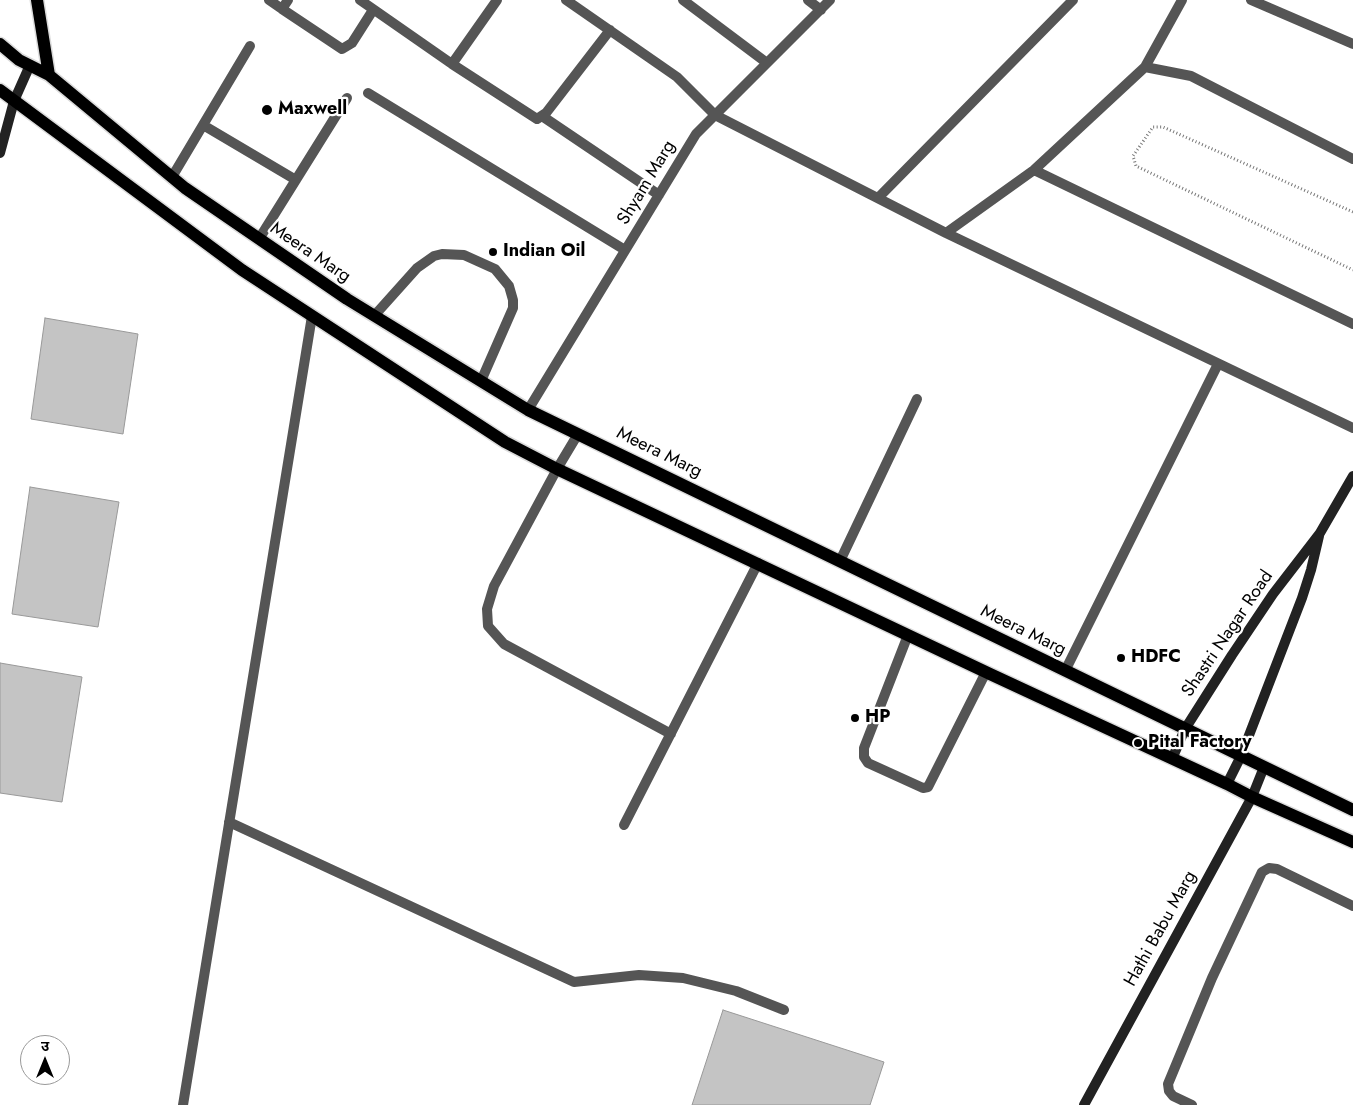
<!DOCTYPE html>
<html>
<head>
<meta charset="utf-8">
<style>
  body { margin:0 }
  #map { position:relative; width:1353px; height:1105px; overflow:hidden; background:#fff; font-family:Jost,"Noto Sans Devanagari",sans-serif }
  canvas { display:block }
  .north { position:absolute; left:20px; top:1035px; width:50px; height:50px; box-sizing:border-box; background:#fff; border:1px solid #999; border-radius:50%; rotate:0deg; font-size:14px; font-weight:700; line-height:20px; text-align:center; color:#000 }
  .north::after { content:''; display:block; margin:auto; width:18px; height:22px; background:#000; clip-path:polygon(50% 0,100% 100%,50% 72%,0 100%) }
</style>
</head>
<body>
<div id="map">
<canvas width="1353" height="1105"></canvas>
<div class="north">उ</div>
</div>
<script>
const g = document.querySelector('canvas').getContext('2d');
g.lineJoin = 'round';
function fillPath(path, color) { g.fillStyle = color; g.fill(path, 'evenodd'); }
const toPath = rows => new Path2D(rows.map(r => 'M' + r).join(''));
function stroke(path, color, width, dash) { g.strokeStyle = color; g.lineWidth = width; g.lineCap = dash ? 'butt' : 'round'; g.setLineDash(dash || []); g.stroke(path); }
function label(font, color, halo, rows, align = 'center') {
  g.font = font + ' Jost,sans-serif'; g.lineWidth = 4.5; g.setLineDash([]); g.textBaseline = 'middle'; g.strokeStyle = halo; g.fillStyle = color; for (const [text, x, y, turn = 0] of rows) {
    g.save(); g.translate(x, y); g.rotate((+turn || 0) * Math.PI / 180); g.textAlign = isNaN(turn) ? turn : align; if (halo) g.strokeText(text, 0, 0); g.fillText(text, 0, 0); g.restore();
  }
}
const building = toPath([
  [45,318,138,334,123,434,31,419,45,318],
  [30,487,119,502,98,627,12,614,30,487],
  [0,663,82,677,62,802,0,793,0,663],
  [723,1010,884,1062,870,1105,692,1105,723,1010]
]);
fillPath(building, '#c4c4c4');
stroke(building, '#999', 1);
const primary = toPath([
  [37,0,49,75],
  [0,44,19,60,49,75,185,188,347,299,528,410,1353,810],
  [0,90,242,270,505,442,557,469,990,674,1227,784,1252,797,1353,842]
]);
stroke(primary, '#dbdbdb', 15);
stroke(toPath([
  [1353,212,1163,127,1153,127,1133,156,1136,166,1353,270]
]), '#777', 3, [1, 2.5]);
stroke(toPath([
  [203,125,296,180],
  [172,177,250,46],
  [259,239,347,98],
  [374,316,417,268,434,256,442,254,464,255,495,269,509,286,513,300,513,308,481,381],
  [578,434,557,469,494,586,487,609,488,626,504,644,671,734],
  [840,561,917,399],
  [908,635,864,748,864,757,868,763,923,788,928,787,986,672],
  [624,825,758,563]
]), '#555', 10);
stroke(toPath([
  [269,0,282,9,288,0],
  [360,0,452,64],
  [497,0,452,64,537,119,546,113,610,30],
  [566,0,677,77,715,115,946,233,1353,428],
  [683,0,767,63],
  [808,0,821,10],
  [1251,0,1353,44],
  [282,9,342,49,352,43,373,10],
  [1145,67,1182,0],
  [368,93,625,250],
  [542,116,659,195],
  [1034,170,1353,324],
  [878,198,1073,0],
  [946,233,1034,170,1145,67,1191,76,1353,159],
  [528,410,696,134,830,0],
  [1065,671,1218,364],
  [229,822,574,982,639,975,683,978,736,991,784,1010],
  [183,1105,312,316],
  [1192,1105,1173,1096,1169,1091,1168,1084,1212,978,1262,872,1269,868,1277,869,1353,906]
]), '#555', 10);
stroke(toPath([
  [0,153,14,101,30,65],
  [1172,759,1185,729,1232,655,1273,594,1320,533,1353,476],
  [1227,784,1241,756,1302,598,1311,570,1319,536],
  [1084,1105,1252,797,1264,767]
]), '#222', 10);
stroke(primary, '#000', 12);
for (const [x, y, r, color] of [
  [267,110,6,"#000"],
  [493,252,5,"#000"],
  [1121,658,5,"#000"],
  [855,718,5,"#000"],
  [1138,743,5,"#000"]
]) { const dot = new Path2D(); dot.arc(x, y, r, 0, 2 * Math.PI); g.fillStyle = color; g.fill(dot); stroke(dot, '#fff', 2); }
label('bold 18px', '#000', '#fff', [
  ["Maxwell",278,110],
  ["Indian Oil",503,252],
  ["HDFC",1131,658],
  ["HP",865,718],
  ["Pital Factory",1148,743]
], 'left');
label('18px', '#000', '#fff', [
  ["Shyam Marg",647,183,-59],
  ["Meera Marg",310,253,34],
  ["Meera Marg",659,453,26],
  ["Meera Marg",1023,631,26],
  ["Shastri Nagar Road",1228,634,-56],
  ["Hathi Babu Marg",1161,929,-61]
]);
</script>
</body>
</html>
